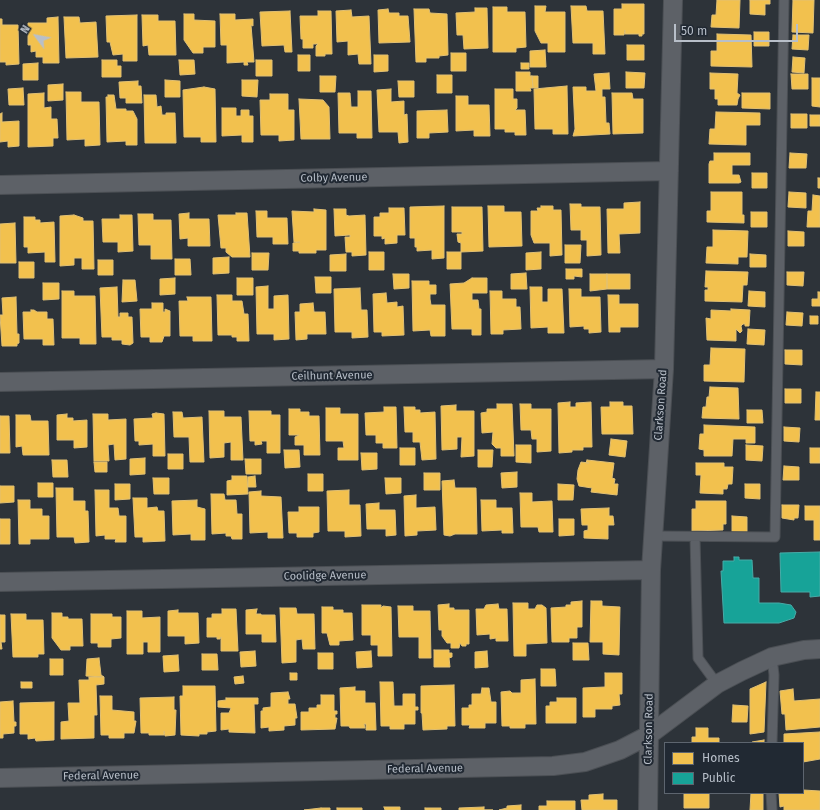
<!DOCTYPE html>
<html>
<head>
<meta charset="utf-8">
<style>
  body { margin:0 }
  #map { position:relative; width:820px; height:810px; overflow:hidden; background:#2d3339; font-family:"Fira Sans",sans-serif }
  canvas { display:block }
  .legend { position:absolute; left:664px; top:742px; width:140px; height:52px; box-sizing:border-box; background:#212933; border:1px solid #5d656f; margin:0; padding:5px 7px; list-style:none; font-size:12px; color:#b8bfc9 }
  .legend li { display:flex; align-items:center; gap:8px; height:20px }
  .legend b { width:20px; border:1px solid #5d656f }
  .north { position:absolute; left:16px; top:16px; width:40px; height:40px; -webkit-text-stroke:3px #212933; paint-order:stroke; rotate:302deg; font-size:11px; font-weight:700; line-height:16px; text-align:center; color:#b8bfc9 }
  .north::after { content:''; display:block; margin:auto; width:14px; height:18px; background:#b8bfc9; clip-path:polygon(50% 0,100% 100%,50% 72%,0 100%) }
  .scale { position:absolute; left:674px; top:24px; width:124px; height:18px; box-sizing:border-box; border:2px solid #b8bfc9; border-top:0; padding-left:5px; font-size:12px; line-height:14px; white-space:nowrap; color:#b8bfc9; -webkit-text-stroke:3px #212933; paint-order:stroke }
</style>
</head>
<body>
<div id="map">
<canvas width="820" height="810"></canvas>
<ul class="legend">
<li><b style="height:11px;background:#f2c14e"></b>Homes</li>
<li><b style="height:11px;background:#17a398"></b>Public</li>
</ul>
<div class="north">N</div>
<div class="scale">50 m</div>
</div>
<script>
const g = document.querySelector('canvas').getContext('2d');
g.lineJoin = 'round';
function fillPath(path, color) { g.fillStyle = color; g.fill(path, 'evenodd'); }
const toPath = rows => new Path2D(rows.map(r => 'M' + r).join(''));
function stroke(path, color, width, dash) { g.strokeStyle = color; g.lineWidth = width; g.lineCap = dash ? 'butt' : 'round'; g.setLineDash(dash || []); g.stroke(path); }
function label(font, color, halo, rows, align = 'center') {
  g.font = font + ' "Fira Sans",sans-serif'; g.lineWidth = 4; g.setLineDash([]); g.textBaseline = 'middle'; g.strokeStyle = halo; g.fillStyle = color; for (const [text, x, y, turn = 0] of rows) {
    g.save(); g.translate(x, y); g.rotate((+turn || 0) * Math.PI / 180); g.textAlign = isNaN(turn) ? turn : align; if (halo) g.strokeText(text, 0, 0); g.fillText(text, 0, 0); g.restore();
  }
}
const homes = toPath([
  [717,0,740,0,739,28,711,27,712,15,716,15,717,0],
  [750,0,770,0,770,4,765,4,765,15,750,14,750,0],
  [793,0,814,0,813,33,792,32,793,0],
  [622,4,644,4,644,34,642,34,642,36,639,36,639,34,625,34,625,30,624,35,614,35,614,9,622,9,622,4],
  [535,6,546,6,545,12,565,12,565,52,548,52,548,43,541,43,535,31,535,6],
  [571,6,586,6,587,11,603,11,605,54,593,54,593,43,573,43,571,6],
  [493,7,507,7,507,12,525,12,526,47,516,48,516,52,493,52,493,7],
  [475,8,487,8,488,48,464,49,463,35,457,35,456,13,475,12,475,8],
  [388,9,389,13,399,13,399,16,408,16,410,42,379,43,378,10,388,9],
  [414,9,429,9,430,13,447,14,448,55,439,56,439,58,426,58,426,62,416,62,414,9],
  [351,10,352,17,369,16,371,64,359,64,358,54,348,55,348,41,337,42,336,11,351,10],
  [290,11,292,52,285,52,284,45,262,46,260,12,290,11],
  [318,11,331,11,332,54,325,54,325,56,316,56,316,46,318,44,313,44,313,48,303,48,303,39,301,39,300,16,318,16,318,11],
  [184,14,194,14,194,20,215,21,215,47,203,47,203,53,193,53,184,40,184,14],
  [220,14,235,14,235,20,253,19,253,26,251,25,254,62,247,62,248,65,244,65,244,62,227,63,227,45,221,45,220,14],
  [137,15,137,61,123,61,123,54,113,55,110,42,107,42,106,16,137,15],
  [142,15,158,15,158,21,175,21,176,55,149,55,148,45,143,46,142,15],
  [58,17,59,63,43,63,43,57,36,57,36,51,31,52,31,45,28,45,28,23,47,23,47,18,58,17],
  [64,17,79,17,80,23,96,22,98,57,66,58,64,17],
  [0,19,2,19,2,25,18,25,19,64,6,65,6,62,0,62,0,19],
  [754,32,769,32,769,46,754,46,754,32],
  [717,34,751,35,752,67,711,66,711,51,717,51,717,34],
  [793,35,809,35,808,50,792,49,793,35],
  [627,45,644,45,644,60,627,60,627,45],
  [545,50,546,67,530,67,530,51,545,50],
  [451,53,466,53,466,71,451,71,451,53],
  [298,55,310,55,310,71,298,71,298,55],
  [374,55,388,55,388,71,374,72,374,55],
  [793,57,805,58,804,73,792,72,793,57],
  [102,60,117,60,117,66,121,66,121,77,102,77,102,60],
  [179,60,194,60,195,74,180,75,179,60],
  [256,60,272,60,272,76,256,76,256,60],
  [38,63,38,80,23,80,23,64,38,63],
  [521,63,529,63,529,69,521,69,521,63],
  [516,72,530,72,530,76,532,76,533,88,530,88,531,91,516,91,516,72],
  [626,72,645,73,644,88,626,88,626,72],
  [609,73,610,89,602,89,602,97,605,97,606,123,609,123,610,134,573,136,575,129,573,87,586,87,586,91,596,91,594,74,609,73],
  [710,73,738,74,737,93,740,95,738,99,737,105,718,105,718,99,715,99,715,89,710,89,710,73],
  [791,74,808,74,808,89,792,89,791,74],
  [437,75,452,75,452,93,437,93,437,75],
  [320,76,336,76,335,92,320,92,320,76],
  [532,76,538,76,538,88,533,88,532,76],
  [812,78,820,78,820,107,812,106,812,78],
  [165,80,180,81,180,97,165,97,165,80],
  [242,80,258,80,257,97,242,96,242,80],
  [138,81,138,86,141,86,142,103,126,103,126,98,120,98,119,82,138,81],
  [398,81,414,81,414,97,399,97,398,81],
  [63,84,63,100,48,101,48,85,63,84],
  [567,86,568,134,553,134,553,129,535,129,534,89,567,86],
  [204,87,215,89,216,142,201,142,201,137,184,137,183,90,204,87],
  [23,88,24,105,9,105,8,89,23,88],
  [391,89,391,102,404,101,404,115,407,114,408,142,399,143,398,132,379,132,377,90,391,89],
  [495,89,513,89,513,99,517,99,517,108,515,110,525,110,526,135,515,135,515,132,505,132,505,129,495,129,495,89],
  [358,91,371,91,372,138,357,138,357,133,339,133,338,93,350,93,351,107,358,107,358,91],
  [66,92,81,92,81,102,99,102,100,145,85,146,85,139,67,140,66,92],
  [44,93,44,108,51,107,51,119,57,119,58,138,53,138,53,146,28,147,28,94,44,93],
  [612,93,632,93,633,99,643,99,643,133,613,134,612,93],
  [742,93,770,93,770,109,742,108,742,93],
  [270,94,288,94,288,110,294,110,294,140,279,141,279,135,261,135,260,100,270,100,270,94],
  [108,95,114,95,116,109,126,109,126,111,133,111,137,119,137,145,126,145,126,141,107,142,106,97,108,97,108,95],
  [144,95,156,95,157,107,161,106,162,115,166,115,166,113,175,113,176,143,145,143,144,95],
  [456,96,468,96,468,105,489,105,490,136,474,136,474,130,456,131,456,96],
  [299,99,323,100,329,107,330,139,301,139,299,99],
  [222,108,236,108,236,116,241,116,241,110,249,110,249,116,253,116,253,142,242,142,242,135,222,136,222,108],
  [447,110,448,132,429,133,429,138,417,138,417,111,447,110],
  [716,112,760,113,760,125,746,125,746,145,709,144,710,129,715,129,716,112],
  [2,113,2,122,19,121,19,146,8,147,8,141,0,142,0,114,2,113],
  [791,114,807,114,807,128,791,128,791,114],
  [810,115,820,115,820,126,810,126,810,115],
  [714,153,750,153,750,165,732,165,732,175,739,175,741,182,739,183,709,183,709,164,710,161,714,161,714,153],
  [790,153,807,154,806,168,789,168,790,153],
  [752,173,767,173,767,188,752,188,752,173],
  [818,178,820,178,820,188,818,188,818,178],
  [711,192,742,192,742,215,744,215,744,223,707,222,707,211,711,211,711,192],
  [789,192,806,193,806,208,788,207,789,192],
  [813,195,820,196,820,227,807,227,808,211,812,211,813,195],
  [640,202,640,233,619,234,620,253,608,253,607,209,624,209,624,203,640,202],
  [570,204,581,204,581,207,600,207,601,255,587,256,587,240,581,240,581,230,571,230,570,204],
  [444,206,444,258,432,259,432,250,417,251,417,247,415,247,415,238,410,238,410,207,444,206],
  [488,206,504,206,504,212,521,212,522,246,489,247,488,206],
  [541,206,553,206,553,210,561,210,562,255,550,256,550,243,534,243,531,235,531,211,538,211,537,208,541,208,541,206],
  [452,207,482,207,483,251,461,252,461,243,458,242,457,234,462,234,462,232,452,232,452,207],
  [389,208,404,208,405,235,397,235,397,243,385,244,385,238,382,239,382,236,374,236,374,217,380,217,380,213,389,213,389,208],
  [314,209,326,210,326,250,316,250,316,253,299,253,299,251,293,251,293,243,300,242,294,242,292,211,314,212,314,209],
  [334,209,346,209,346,215,349,216,365,215,366,255,352,256,352,252,346,252,345,237,350,237,350,235,335,236,334,209],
  [256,211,267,211,267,218,287,218,288,244,273,244,273,237,257,237,256,211],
  [751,212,767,212,767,227,751,227,751,212],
  [189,213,189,219,209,219,210,246,188,246,188,238,180,239,179,214,189,213],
  [236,213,247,213,250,257,232,257,226,252,226,248,221,248,218,215,236,215,236,213],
  [138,214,153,214,153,220,171,220,172,259,151,259,151,245,139,245,138,214],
  [74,215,83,218,83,221,93,221,94,269,82,269,82,258,74,258,74,265,60,266,60,216,74,215],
  [120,215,132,215,133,251,118,252,118,242,103,242,102,219,120,219,120,215],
  [24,217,35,217,35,220,40,220,40,223,54,222,55,262,45,262,45,252,28,253,28,247,24,247,24,217],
  [15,223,16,263,0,263,0,224,15,223],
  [713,230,748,231,747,257,738,257,738,264,706,263,707,247,713,247,713,230],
  [788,231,804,232,804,246,788,246,788,231],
  [565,245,581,245,580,263,565,263,565,245],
  [369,252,384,252,384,270,369,270,369,252],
  [447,252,461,252,461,269,447,269,447,252],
  [541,252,541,269,526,270,526,253,541,252],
  [252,253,269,253,268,270,252,270,252,253],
  [346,254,346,271,330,271,330,255,346,254],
  [750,254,766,255,766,267,750,267,750,254],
  [229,257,229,273,213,274,213,258,229,257],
  [175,259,190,259,191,275,175,275,175,259],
  [98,260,113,260,113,275,98,275,98,260],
  [19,262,34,262,34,278,19,278,19,262],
  [566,269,582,269,582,277,574,276,574,279,566,279,566,269],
  [706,271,748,272,747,285,743,285,742,302,705,301,705,290,708,290,708,287,705,287,706,271],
  [787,272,804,272,803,286,787,285,787,272],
  [526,273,527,289,511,289,511,274,526,273],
  [393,274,409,274,409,288,394,289,393,274],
  [590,274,607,274,607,289,590,291,590,274],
  [607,274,630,274,630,289,607,289,607,274],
  [315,277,331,277,331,293,316,293,315,277],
  [175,278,175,294,160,295,160,279,175,278],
  [237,278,253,278,253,295,237,295,237,278],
  [472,278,487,278,487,293,472,293,472,300,478,300,479,309,481,309,481,335,472,335,472,329,452,329,450,284,464,283,472,278],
  [123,280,135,280,137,301,122,302,123,280],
  [412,281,429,281,429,285,436,285,436,294,430,294,430,299,431,305,445,305,445,336,431,336,430,330,413,331,412,281],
  [43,283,59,283,59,299,43,300,43,283],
  [268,286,268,309,274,309,274,296,288,295,289,339,274,340,274,334,257,334,256,287,268,286],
  [117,287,118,317,120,317,120,313,128,313,128,317,132,317,133,343,130,345,122,344,122,340,112,340,112,337,102,337,100,288,117,287],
  [530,287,542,287,542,302,548,302,548,289,562,289,564,333,548,333,548,327,531,328,530,287],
  [360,288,361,310,367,310,368,337,352,338,352,332,335,332,334,289,360,288],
  [569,289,581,289,581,297,600,297,601,332,589,333,589,329,584,329,584,326,570,327,569,289],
  [62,291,74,291,74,296,95,296,96,344,80,344,80,338,62,338,62,291],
  [490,291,502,291,502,299,516,299,516,307,520,307,521,329,503,330,503,334,491,334,490,291],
  [749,291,765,292,765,307,748,306,749,291],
  [818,292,820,292,820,306,812,306,812,299,818,299,818,292],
  [386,293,387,303,397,302,397,307,403,306,404,335,382,336,382,332,374,332,373,294,386,293],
  [217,295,232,295,232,301,242,301,244,314,248,314,249,341,237,341,237,337,232,337,232,335,218,335,217,295],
  [608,295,619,295,619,304,638,304,638,327,620,327,620,332,609,332,608,295],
  [16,297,17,334,19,334,19,343,17,344,17,346,2,346,0,315,3,315,2,298,16,297],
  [187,297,211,297,212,341,193,341,193,336,180,336,179,301,188,301,187,297],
  [152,303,163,303,163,312,165,312,165,309,170,311,170,336,164,336,162,342,150,342,150,337,141,337,140,309,152,309,152,303],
  [313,303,314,312,325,312,326,334,307,334,307,339,296,340,295,312,300,312,300,304,313,303],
  [731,309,750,310,749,326,745,326,745,324,743,324,741,326,742,331,740,333,736,329,736,341,707,340,706,318,711,319,711,310,731,311,731,309],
  [31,310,34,310,37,312,47,312,47,319,53,319,54,345,43,345,43,339,24,339,23,312,31,312,31,310],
  [787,312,803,313,802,326,786,325,787,312],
  [810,316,818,316,818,324,810,324,810,316],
  [748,329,765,330,764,345,747,344,748,329],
  [711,348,745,349,744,382,704,381,704,365,710,365,711,348],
  [785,350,802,350,802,365,785,364,785,350],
  [710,387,738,388,739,419,702,418,703,407,706,407,707,397,709,397,710,387],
  [785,389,801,389,801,403,785,403,785,389],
  [816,392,820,392,820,420,815,420,816,392],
  [570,402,570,407,576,407,576,403,591,402,592,447,583,447,583,450,572,450,572,452,559,453,558,403,570,402],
  [610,402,623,402,623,406,632,406,633,434,602,434,601,407,610,407,610,402],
  [497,404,512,404,514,456,501,456,501,448,496,448,492,444,493,432,482,433,481,413,487,412,487,409,497,409,497,404],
  [520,404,531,404,531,409,551,409,551,451,537,452,537,439,532,439,531,430,521,430,520,404],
  [456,405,456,411,474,411,474,456,461,457,462,437,457,437,457,449,442,450,441,406,456,405],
  [384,407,396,407,397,448,383,448,383,443,376,443,376,435,366,435,365,413,384,412,384,407],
  [404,407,415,407,415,410,420,410,420,413,435,412,436,459,422,460,420,442,413,442,413,432,405,432,404,407],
  [326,408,340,408,340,414,358,414,358,460,338,460,338,448,344,448,343,441,326,441,326,408],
  [289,409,300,409,300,412,309,412,309,416,319,416,320,455,304,455,304,445,295,445,295,437,299,435,289,435,289,409],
  [747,410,762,410,763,423,747,423,747,410],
  [209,411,224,411,224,417,241,417,243,460,231,460,231,442,224,443,224,457,210,458,209,411],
  [249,411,271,411,271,415,280,415,280,453,267,453,267,441,261,441,262,444,255,445,255,441,250,441,249,411],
  [173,412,182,412,183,418,202,417,204,462,190,462,189,437,174,437,173,412],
  [156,413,164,414,165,456,153,456,153,444,139,445,139,441,135,441,134,419,153,418,152,414,156,413],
  [67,414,67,418,73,418,73,421,87,420,87,447,74,448,74,440,57,440,57,415,67,414],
  [93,414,108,414,108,420,126,419,126,459,115,460,114,444,108,445,109,461,94,461,93,414],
  [16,415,30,415,31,421,48,421,49,455,23,455,22,446,16,447,16,415],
  [0,416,9,416,10,453,0,453,0,416],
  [704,425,755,427,755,443,746,443,746,439,733,439,732,456,704,456,704,450,699,449,700,434,704,434,704,425],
  [784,427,800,428,799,442,784,441,784,427],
  [611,439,627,441,625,457,609,455,611,439],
  [516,445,531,445,531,463,516,462,516,445],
  [746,445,763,446,762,461,746,460,746,445],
  [400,448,415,448,415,465,400,465,400,448],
  [810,448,820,448,820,463,810,463,810,448],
  [284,450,299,450,300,467,285,468,284,450],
  [478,450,493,450,492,467,478,467,478,450],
  [361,453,377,453,377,469,362,470,361,453],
  [168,454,183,454,183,469,168,469,168,454],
  [145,458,145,474,130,475,130,459,145,458],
  [245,459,261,459,261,474,246,474,245,459],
  [52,460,67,460,68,477,53,477,52,460],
  [587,460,614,463,612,478,615,479,614,484,618,484,617,495,591,492,592,488,579,486,577,479,578,470,581,462,589,463,586,463,587,460],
  [94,462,107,462,107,472,95,472,94,462],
  [696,463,724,463,724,467,733,467,732,484,728,484,727,489,723,489,723,494,700,493,701,475,696,475,696,463],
  [784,466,799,467,799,480,783,480,784,466],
  [517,472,517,487,502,488,501,473,517,472],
  [424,473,440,473,440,490,424,490,424,473],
  [308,474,323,474,323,491,308,491,308,474],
  [232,476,247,476,248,494,227,495,227,481,232,480,232,476],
  [255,476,256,487,248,487,248,477,255,476],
  [153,478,169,478,169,494,154,494,153,478],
  [385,478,401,478,401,493,386,494,385,478],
  [454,480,455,488,476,488,477,534,455,534,450,536,444,535,442,481,454,480],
  [38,483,53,483,53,497,38,497,38,483],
  [115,484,130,484,130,499,115,500,115,484],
  [558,484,574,485,573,500,558,500,558,484],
  [745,484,760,484,760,499,745,498,745,484],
  [0,486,14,486,14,502,0,503,0,486],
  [56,488,73,488,73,501,85,501,85,511,88,511,89,542,75,543,74,537,57,537,56,488],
  [95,490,109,490,109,508,118,508,119,516,126,516,126,542,115,542,116,539,105,539,105,535,96,536,95,490],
  [349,490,349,505,360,505,361,536,345,537,345,531,328,531,327,491,349,490],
  [261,491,261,496,281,497,283,538,268,538,268,532,250,533,249,492,261,491],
  [520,493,532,493,532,502,552,501,553,532,539,532,538,527,521,527,520,493],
  [211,494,224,494,225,500,236,500,237,514,242,514,242,539,232,539,231,536,226,536,226,533,212,534,211,494],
  [416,495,416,508,435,507,436,530,417,531,417,535,405,536,404,496,416,495],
  [133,498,147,498,147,508,157,507,158,511,164,511,165,541,143,542,143,537,135,537,133,498],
  [18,500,30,500,30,509,42,509,42,516,49,516,49,539,30,539,30,544,19,544,18,500],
  [197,500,197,507,205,509,205,540,191,540,191,534,173,535,172,501,197,500],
  [481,500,496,500,496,508,512,508,513,533,502,533,502,530,482,531,481,500],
  [696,501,726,501,726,524,723,524,723,530,692,531,692,509,696,509,696,501],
  [379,503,379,510,395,510,396,535,386,536,386,529,367,529,366,504,379,503],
  [782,505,799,505,798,518,794,518,794,520,782,518,782,505],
  [805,506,820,506,820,540,814,540,814,520,805,520,805,506],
  [299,507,319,507,319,532,313,533,313,537,297,537,297,533,289,533,288,512,299,512,299,507],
  [609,508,609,516,613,516,614,525,608,525,608,539,584,538,584,531,588,530,588,525,582,525,581,509,609,508],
  [732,516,747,517,747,532,732,532,732,516],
  [0,519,10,519,10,544,0,544,0,519],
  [559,519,574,519,574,535,559,536,559,519],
  [582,601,582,627,577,627,577,638,569,638,569,642,552,642,551,608,566,607,566,605,571,605,571,602,582,601],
  [591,601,602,601,602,606,620,607,619,655,603,654,603,642,590,642,591,601],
  [513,603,528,603,528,609,535,609,537,605,542,605,546,608,547,643,526,644,526,656,514,656,513,603],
  [449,604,449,608,454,608,454,610,469,610,469,644,466,644,466,646,462,646,460,643,459,648,451,648,451,643,447,643,442,636,442,630,439,630,438,605,449,604],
  [498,604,499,609,507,609,508,641,496,641,496,638,490,639,490,634,477,635,476,609,484,609,486,605,498,604],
  [362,605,381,605,381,608,383,606,391,607,392,656,378,656,378,645,371,645,371,635,362,635,362,605],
  [398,606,413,606,413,611,430,611,431,658,419,658,419,637,399,637,398,606],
  [322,607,333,607,333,610,343,610,343,613,352,613,353,640,339,641,339,645,330,645,327,633,322,633,322,607],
  [280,608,296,608,297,614,314,614,315,649,303,649,302,639,296,640,296,662,282,663,280,608],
  [222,609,236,609,238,651,221,651,221,637,220,639,217,639,217,637,207,637,207,618,212,618,212,614,222,614,222,609],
  [257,609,256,614,261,614,261,615,275,615,276,642,262,642,262,634,246,634,246,610,257,609],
  [178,610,178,613,198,613,199,643,185,644,185,636,168,636,168,611,178,610],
  [127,611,142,611,142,618,160,617,160,652,148,652,148,642,143,642,143,654,127,654,127,611],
  [52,613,62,613,62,617,68,617,68,619,82,619,83,646,70,646,70,650,61,650,52,638,52,613],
  [11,614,26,614,26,620,43,620,44,654,38,654,38,657,13,657,11,614],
  [91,614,112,614,112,617,121,617,121,638,111,639,111,647,98,647,98,643,91,643,91,614],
  [0,615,5,615,5,642,1,642,2,649,0,649,0,615],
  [573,643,588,643,589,660,573,660,573,643],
  [434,650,449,650,449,653,452,653,452,657,449,658,450,667,434,667,434,650],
  [255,651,256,666,241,667,240,652,255,651],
  [371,651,372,667,357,668,356,652,371,651],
  [487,651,488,667,475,668,475,652,487,651],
  [318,653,333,653,333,669,318,669,318,653],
  [202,654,217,654,218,670,202,670,202,654],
  [178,655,179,671,164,672,163,656,178,655],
  [99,658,101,675,104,677,86,676,87,659,99,658],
  [50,659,63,659,63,675,50,675,50,659],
  [541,669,555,669,556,686,541,686,541,669],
  [290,673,297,673,297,680,290,680,290,673],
  [605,673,622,673,622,694,619,694,620,705,612,706,612,709,595,709,595,717,583,717,583,688,605,687,605,673],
  [243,676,244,683,235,684,234,677,243,676],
  [89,677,104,677,104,684,96,685,97,715,94,715,94,738,61,739,61,722,69,721,68,703,80,703,79,680,89,680,89,677],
  [535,679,536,724,525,724,525,728,510,728,510,726,502,726,501,692,510,691,512,693,521,693,521,680,535,679],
  [21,682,32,682,32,688,21,688,21,682],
  [380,682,393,682,394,706,403,706,403,694,415,694,415,707,418,707,418,710,415,710,415,724,404,724,404,729,390,729,390,726,381,726,380,682],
  [766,682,764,732,750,734,750,689,766,682],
  [454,685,455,726,447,726,447,729,423,730,422,713,421,713,421,686,454,685],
  [183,686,215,686,216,731,207,732,207,734,199,734,199,736,181,735,180,696,183,696,183,686],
  [355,687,355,691,365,691,365,703,375,703,376,730,366,730,366,724,364,724,365,728,350,728,349,726,341,726,340,688,355,687],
  [482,688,489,688,491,702,496,702,496,723,485,723,485,728,469,728,470,725,462,725,462,708,469,708,469,705,472,705,472,694,481,694,482,688],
  [793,689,794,701,820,699,820,727,786,730,785,714,782,714,780,691,793,689],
  [288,692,290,699,288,699,288,704,295,704,297,718,295,718,295,725,284,726,284,730,269,731,269,727,261,728,261,711,263,711,263,708,271,707,271,693,288,692],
  [321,695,334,695,334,711,337,711,337,714,335,714,335,718,337,718,335,729,301,730,301,712,309,712,309,708,317,708,317,705,321,705,321,695],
  [100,696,112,696,112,710,134,712,134,721,136,721,134,733,124,733,124,738,109,738,109,735,101,735,100,696],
  [174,697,174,710,176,710,175,735,165,736,164,731,164,735,149,735,149,733,141,733,140,698,174,697],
  [226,698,258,698,258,704,254,704,255,733,229,732,229,729,221,730,221,713,229,713,231,708,218,707,218,701,226,700,226,698],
  [557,698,576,698,576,723,546,723,546,706,550,706,550,702,557,702,557,698],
  [13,701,14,722,16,722,16,726,14,726,14,733,3,734,3,738,0,738,0,702,13,701],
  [54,702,54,740,36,741,35,738,28,739,28,734,20,734,20,703,54,702],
  [733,705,748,706,747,722,732,722,733,705],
  [696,728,708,728,708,738,719,738,719,743,692,743,692,737,696,737,696,728],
  [820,732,820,759,803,762,803,743,784,743,784,734,820,732],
  [764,740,764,743,752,743,752,742,764,740],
  [803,790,820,791,820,810,784,810,784,806,780,807,779,793,803,793,803,790],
  [684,793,709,793,709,808,684,808,684,793],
  [751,793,763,793,763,810,750,810,751,793],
  [603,794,603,800,617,800,617,810,582,810,581,800,589,800,589,795,603,794],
  [547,801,575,801,575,810,539,810,539,806,547,806,547,801],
  [521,805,521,810,499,810,507,808,507,806,521,805],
  [384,807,400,807,400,810,385,810,384,807],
  [484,807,484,810,493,810,459,810,459,808,484,807],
  [321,808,330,808,330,810,304,810,321,808],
  [337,808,362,808,362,810,337,810,337,808],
  [425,808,441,808,441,810,425,810,425,808]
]);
fillPath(homes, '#f2c14e');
stroke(homes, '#e1c073', 1);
const public = toPath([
  [820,552,820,596,810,597,810,592,781,592,780,553,820,552],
  [734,557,739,557,739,560,752,560,753,578,759,578,759,603,779,603,791,605,796,612,794,618,779,623,724,623,721,571,723,571,723,561,734,561,734,557]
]);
fillPath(public, '#17a398');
stroke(public, '#47aba7', 1);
const service = toPath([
  [652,536,775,537,784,0],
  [695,537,698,658,717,684],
  [772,743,774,675,772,657],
  [771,793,772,810]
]);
const minor = toPath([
  [0,185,669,171],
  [0,382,664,369],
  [0,582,651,570],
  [0,778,553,766,585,762,620,750,649,735,717,684,742,671,772,657,804,650,820,649],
  [648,810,651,570,664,369,673,0]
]);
stroke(service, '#4b4f54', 11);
stroke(minor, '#4b4f54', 20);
stroke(service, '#5d6167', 9);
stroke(minor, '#5d6167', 18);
label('11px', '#b8bfc9', '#212933', [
  ["Colby Avenue",334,178,-1],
  ["Ceilhunt Avenue",332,376,-1],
  ["Clarkson Road",661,405,-86],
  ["Coolidge Avenue",325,576,-1],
  ["Clarkson Road",649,729,-89],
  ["Federal Avenue",425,769,-1],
  ["Federal Avenue",101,776,-1]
]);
</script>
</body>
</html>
